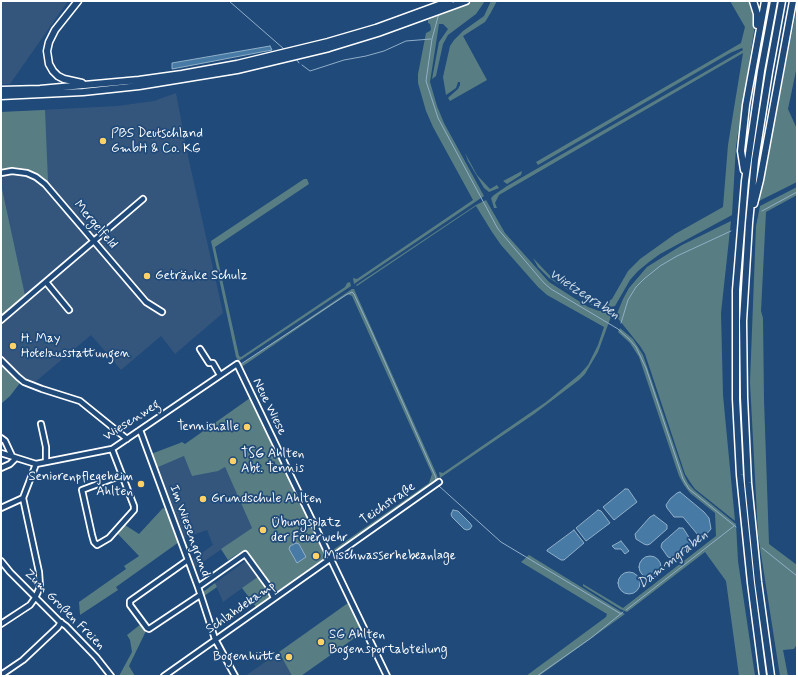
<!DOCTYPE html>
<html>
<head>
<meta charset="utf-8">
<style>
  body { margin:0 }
  #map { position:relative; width:798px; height:677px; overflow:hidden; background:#1f4a7a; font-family:Mynerve,sans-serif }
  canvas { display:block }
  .frame { position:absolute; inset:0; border:2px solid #fff; pointer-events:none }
</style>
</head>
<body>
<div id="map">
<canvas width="798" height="677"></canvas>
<div class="frame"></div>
</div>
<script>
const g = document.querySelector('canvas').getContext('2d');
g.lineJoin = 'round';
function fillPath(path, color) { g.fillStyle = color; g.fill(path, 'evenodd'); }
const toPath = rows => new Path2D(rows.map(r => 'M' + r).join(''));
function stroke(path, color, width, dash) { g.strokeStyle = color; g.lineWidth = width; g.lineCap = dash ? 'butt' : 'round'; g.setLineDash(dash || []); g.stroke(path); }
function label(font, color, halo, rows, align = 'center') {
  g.font = font + ' Mynerve,sans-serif'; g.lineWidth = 3.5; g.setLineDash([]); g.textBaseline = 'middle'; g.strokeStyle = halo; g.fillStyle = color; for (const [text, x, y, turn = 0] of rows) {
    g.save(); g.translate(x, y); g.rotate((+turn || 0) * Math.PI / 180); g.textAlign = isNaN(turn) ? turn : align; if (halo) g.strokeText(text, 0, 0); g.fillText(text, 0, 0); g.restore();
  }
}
fillPath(toPath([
  [1,1,68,1,10,84,1,84],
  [176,93,188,156,223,313,175,354,161,336,121,370,91,335,34,383,22,378,1,357,1,315,25,295,1,184,1,112,117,106,154,101],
  [184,456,225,467,252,528,193,569,190,561,213,545,207,530,182,539,156,468],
  [247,560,259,576,223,602,215,583],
  [279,652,292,676,245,676,274,656]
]), '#34567d');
fillPath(toPath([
  [474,1,485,1,476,14,448,35,443,44,436,76,432,79,439,42,448,29,443,24,439,24,430,82,437,106,444,123,484,196,354,284,353,278,357,279,473,200,433,127,426,111,418,83,418,74,426,33,430,31,431,29,430,24,428,23,428,20],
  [491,1,497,1,490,14,485,22,463,36,487,80,450,101,448,98,450,96,458,89,460,85,460,82,458,82,456,88,446,95,443,77,450,46,454,40,463,31,484,16],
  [730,1,751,1,753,8,755,25,736,146,732,215,660,254,649,262,638,271,630,280,615,306,605,308,595,307,549,278,538,267,533,258,556,282,591,304,603,305,612,299,628,271,640,259,675,234,723,207,728,145,743,53,499,195,495,203,497,208,494,208,491,198,494,195,507,186,743,50,742,48,730,53,538,165,536,162,741,43,745,27],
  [797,7,797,66,788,109,797,129,797,182,759,201],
  [45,110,48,181,39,174,27,169,14,167,1,169,1,112],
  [465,153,477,175,490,189,497,185,499,188,489,192,484,188,468,161],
  [522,171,521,175,507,184,503,181],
  [304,179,307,179,309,184,215,247,239,356,241,357,345,287,347,283,350,282,351,286,239,361,236,357,211,241],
  [1,184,25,295,1,315],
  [797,187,797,195,766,212,761,311,763,318,764,400,769,544,797,565,797,644,794,649,783,650,788,676,780,676,758,535,750,382,756,226,760,206],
  [486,200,505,233,549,282,588,307,599,311,610,311,612,314,598,352,585,374,579,380,534,414,440,478,439,472,443,473,546,402,580,374,588,365,598,345,604,327,547,295,538,287,501,245,492,232,476,206,357,286,356,285,476,205],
  [731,221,721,313,723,395,735,521,695,489,690,482,685,474,645,354,640,346,616,316,623,299,629,288,647,267,682,245],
  [352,289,354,289,437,475,438,479,435,482,333,555,330,554,240,367,240,365],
  [348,294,352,296,432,474,429,483,330,552,242,370,243,366],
  [620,328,633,339,643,355,684,475,688,483,694,490,736,524,738,561,755,676,739,676,726,581,705,552,627,612,620,609,583,586,583,584,623,608,716,536,715,513,690,493,684,485,679,476,639,357,630,343,618,332],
  [1,365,20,383,10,396,1,404],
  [250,398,325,555,324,559,274,594,270,586,244,550,228,560,221,549,252,528,225,467,218,471,192,476,184,456,156,468,151,454,180,443,182,442,185,444],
  [425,494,428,494,337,558,336,563,390,676,389,676,333,562,335,558],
  [163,508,168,511,179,542,116,587,118,590,80,615,79,602,126,569,124,566,139,556,116,532,119,529,121,530,125,525,139,534],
  [529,555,625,614,539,676,526,676,606,617,607,614,521,562],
  [330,563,332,564,351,604,350,605,363,632,301,676,292,676,279,652,348,603,331,566,327,565,257,615,256,613,321,567],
  [259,576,267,588,271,596,256,607,242,588],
  [215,583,217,587,204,596,203,592],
  [141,624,146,631,129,666,135,676,119,676,132,652,130,640,127,635]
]), '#587e84');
const water = toPath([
  [270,46,272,50,172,69,172,63,270,46],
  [625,489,628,489,637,502,614,520,603,507,625,489],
  [680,492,704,512,709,518,711,529,704,537,701,537,698,535,683,517,674,517,667,508,666,505,670,499,677,493,680,492],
  [453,510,458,511,470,523,472,526,470,529,467,530,464,529,452,517,451,514,453,510],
  [598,510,601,511,610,523,586,541,576,528,598,510],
  [654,515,667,525,667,529,650,544,647,545,644,544,636,539,635,534,650,517,654,515],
  [679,528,683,528,692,542,692,545,678,556,673,558,668,557,661,547,662,543,679,528],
  [574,530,584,543,564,560,561,560,547,551,547,550,574,530],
  [621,541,629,551,625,554,621,549,615,549,612,546,621,541],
  [296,543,299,544,306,557,297,563,289,549,290,546,296,543],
  '639 567a11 11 0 1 1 22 0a11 11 0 1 1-22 0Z',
  '618 583a11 11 0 1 1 22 0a11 11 0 1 1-22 0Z'
]);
fillPath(water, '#477aa4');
stroke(water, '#91afc8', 1);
stroke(toPath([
  [229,1,284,49],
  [439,13,432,39,426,81,438,118,498,229,544,283,551,289,618,329,629,339,636,347,646,368,683,479,689,489,694,493,736,527],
  [297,60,299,63],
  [302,65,310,71,344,60,366,56,384,51,406,41,431,39],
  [762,211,797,192],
  [621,323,628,300,636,287,644,279,660,266,677,256,731,231],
  [241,364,346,295,352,292,354,294,373,335,436,478,435,481],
  [439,486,501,542,621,614],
  [762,548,797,576],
  [626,610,734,526],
  [537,676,591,638,623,612]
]), '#91afc8', 1);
const minor = toPath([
  [1,173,12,171,27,173,36,177,45,184,146,302,162,312],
  [46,282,69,310],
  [1,320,143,199],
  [200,349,209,363,213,363,220,375],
  [1,360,18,377,24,382,42,389,80,401,127,439],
  [41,424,46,447,46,462],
  [140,430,198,587,215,639,235,676],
  [1,438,5,441,12,456],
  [112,449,134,506,134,510,109,538,97,545,94,542,92,535,82,490,122,475],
  [1,453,36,464,112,449,237,364,387,676],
  [1,468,10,464,16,458],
  [1,508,23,498],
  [188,560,130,601,130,605,147,628,149,629,200,595],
  [1,561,10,572,59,621,66,626,96,657,111,676],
  [198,587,245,554,269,587,274,598],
  [1,624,30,605,35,598,40,587,39,572,23,498,36,464],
  [1,675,23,660,58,627,61,622],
  [164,676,439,482]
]);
const highway = toPath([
  [78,1,55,30,49,42,47,51,49,64,53,71,58,76,64,79,82,83],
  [753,1,757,14,757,25],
  [1,90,40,89,139,80,182,74,237,64,328,42,376,28,450,1],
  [1,96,83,92,139,86,237,70,329,48,378,33,466,1],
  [744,170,741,151,746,105,765,1],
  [754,204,760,180,793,1],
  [763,676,751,583,740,475,736,399,736,290,745,181,761,71,774,1],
  [771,676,758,582,748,483,744,397,743,321,749,223,755,160,769,72,782,1]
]);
stroke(minor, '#fff', 8);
stroke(highway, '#fff', 9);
stroke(minor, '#1f4a7a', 4.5);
stroke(highway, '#1f4a7a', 6);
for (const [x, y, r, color] of [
  [103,141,4,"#ffd166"],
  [147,276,4,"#ffd166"],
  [13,346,4,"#ffd166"],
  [247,427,4,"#ffd166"],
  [233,461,4,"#ffd166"],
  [141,484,4,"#ffd166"],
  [203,499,4,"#ffd166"],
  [263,530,4,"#ffd166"],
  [316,556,4,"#ffd166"],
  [321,642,4,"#ffd166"],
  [289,657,4,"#ffd166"]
]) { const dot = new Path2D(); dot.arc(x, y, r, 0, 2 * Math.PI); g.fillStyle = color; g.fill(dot); stroke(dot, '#1f4a7a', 1.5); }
label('13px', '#fff', '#1f4a7a', [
  ["PBS Deutschland",111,134],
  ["GmbH & Co. KG",111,149],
  ["Getränke Schulz",155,276],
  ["H. May",21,339],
  ["Hotelausstattungen",21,354],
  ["Tennishalle",239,427,"right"],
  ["TSG Ahlten",241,454],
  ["Abt. Tennis",241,469],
  ["Seniorenpflegeheim",133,477,"right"],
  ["Ahlten",133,492,"right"],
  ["Grundschule Ahlten",211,499],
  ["Übungsplatz",271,523],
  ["der Feuerwehr",271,538],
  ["Mischwasserhebeanlage",324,556],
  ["SG Ahlten",329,635],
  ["Bogensportabteilung",329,650],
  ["Bogenhütte",281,657,"right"]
], 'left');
label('13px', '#fff', '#1f4a7a', [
  ["Mergelfeld",95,225,49],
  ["Neue Wiese",269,407,64],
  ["Wiesenweg",132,421,-33],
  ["Teichstraße",388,504,-35],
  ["Im Wiesengrund",189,531,70],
  ["Schlahdekamp",241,608,-35],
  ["Zum Großen Freien",64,610,45]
]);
label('italic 14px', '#d1dee8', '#1f4a7a', [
  ["Wietzegraben",584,295,33],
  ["Dammgraben",673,560,-38]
]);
</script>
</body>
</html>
